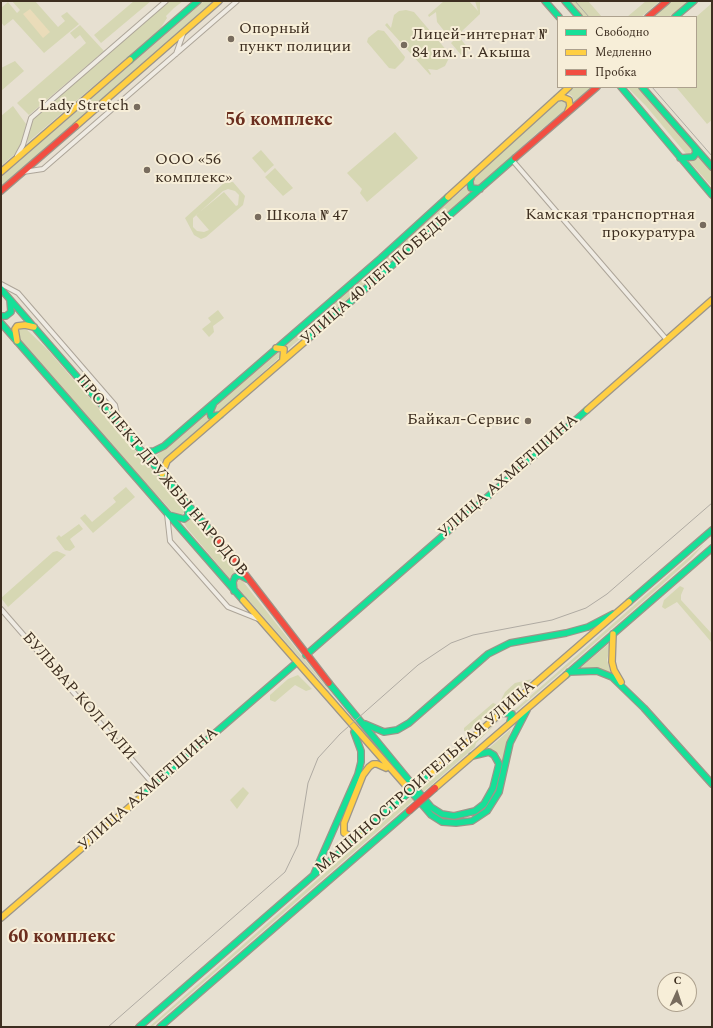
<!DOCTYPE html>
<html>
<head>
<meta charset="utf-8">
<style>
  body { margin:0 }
  #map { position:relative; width:713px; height:1028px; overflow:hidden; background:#e7e0d1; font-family:Spectral,serif }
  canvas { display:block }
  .frame { position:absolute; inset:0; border:2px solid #3d2e20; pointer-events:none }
  .legend { position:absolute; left:557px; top:16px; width:140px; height:72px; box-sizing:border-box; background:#f7eed8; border:1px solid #ada18e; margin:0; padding:5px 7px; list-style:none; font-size:12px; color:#3d2e20 }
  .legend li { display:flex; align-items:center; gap:8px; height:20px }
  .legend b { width:20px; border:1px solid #ada18e }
  .north { position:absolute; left:657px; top:972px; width:40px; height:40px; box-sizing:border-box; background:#f7eed8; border:1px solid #ada18e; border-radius:50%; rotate:3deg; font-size:11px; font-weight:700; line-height:16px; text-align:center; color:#3d2e20 }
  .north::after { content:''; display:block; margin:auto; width:14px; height:18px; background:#786c5e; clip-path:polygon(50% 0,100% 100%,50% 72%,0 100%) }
</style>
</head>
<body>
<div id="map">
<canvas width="713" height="1028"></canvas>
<div class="frame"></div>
<ul class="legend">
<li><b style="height:5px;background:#16e098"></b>Свободно</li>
<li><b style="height:5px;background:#ffcf43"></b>Медленно</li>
<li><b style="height:5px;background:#f24e42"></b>Пробка</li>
</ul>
<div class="north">С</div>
</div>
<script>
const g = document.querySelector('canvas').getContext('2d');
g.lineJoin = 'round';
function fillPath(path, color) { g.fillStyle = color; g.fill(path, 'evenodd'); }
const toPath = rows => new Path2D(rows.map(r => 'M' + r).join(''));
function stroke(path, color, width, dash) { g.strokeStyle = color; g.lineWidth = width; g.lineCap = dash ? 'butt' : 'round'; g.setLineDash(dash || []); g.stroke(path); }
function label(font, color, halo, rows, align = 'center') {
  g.font = font + ' Spectral,serif'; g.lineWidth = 4; g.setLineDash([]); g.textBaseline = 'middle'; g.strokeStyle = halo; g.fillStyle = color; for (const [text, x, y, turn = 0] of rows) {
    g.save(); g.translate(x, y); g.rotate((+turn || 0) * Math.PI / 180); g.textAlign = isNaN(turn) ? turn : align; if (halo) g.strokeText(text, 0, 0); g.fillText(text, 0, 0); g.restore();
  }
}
fillPath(toPath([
  [12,1,35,1,58,27,65,21,61,16,67,12,79,24,44,53,13,19,4,26,1,22,1,8,8,2,17,13,20,10],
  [134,1,151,1,101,43,94,35],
  [168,1,183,1,174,8,166,16,167,18,160,29,27,143,31,120],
  [204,1,215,1,1,187,1,177],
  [444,1,469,1,478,11,475,1,480,1,480,14,461,32,451,34,445,32,437,22,436,12,429,17,428,15],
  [568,1,588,1,602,17,582,17],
  [646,1,660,1,641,17,627,17],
  [671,1,688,1,669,17,653,17],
  [712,3,712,120,707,124,676,87,696,87,696,17],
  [406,10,414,12,448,52,449,58,445,66,437,70,428,69,431,74,430,75,385,25,387,23,391,28,394,15,399,11],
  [80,25,104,51,29,115,17,103,86,43,80,35,75,39,70,33],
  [378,30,384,31,405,57,404,60,395,69,389,68,367,42,368,38],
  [458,36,469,49,462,56,451,43],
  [15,61,24,71,1,91,1,68],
  [573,87,594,87,581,98,574,101,572,96,567,93],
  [627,87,639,87,693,150,692,155,687,155,646,106],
  [561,99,566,101,568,107,536,134,480,185,475,185,474,178,536,120],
  [13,106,26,124,23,138,17,152,1,166,1,116],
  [395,132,418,158,367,202,360,193,362,189,347,173],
  [261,150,274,165,265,173,252,158],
  [697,154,712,171,712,187,689,161,696,159],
  [275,168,293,188,283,196,265,177],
  [233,182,245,196,243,205,206,237,201,239,194,235,185,218,224,183],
  [228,189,235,191,239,195,238,205,236,206,224,192,196,215,209,230,204,232,197,231,193,227,193,218,223,191],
  [468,185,473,192,287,350,283,345],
  [218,310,224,318,213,326,214,332,209,337,202,329,211,322,208,318],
  [24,327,47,349,185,508,185,511,182,515,174,514,159,497,150,490,17,336,18,330],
  [276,351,281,351,282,355,219,412,215,411,214,407],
  [208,413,213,419,161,462,156,456,199,418],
  [126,487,135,497,93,533,80,518,85,514,92,522,116,502,113,498],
  [192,512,238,572,232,574,230,579,187,528,183,521,189,518],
  [79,524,83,529,70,539,75,547,70,551,65,550,56,538,59,535,61,537],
  [704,544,691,559,656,590,513,714,512,712],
  [57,551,66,555,8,607,1,598,53,552],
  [237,579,241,579,336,699,238,588,236,585],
  [680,586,684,588,681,595,681,600,712,634,712,643,677,602,665,609,662,607,664,600],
  [611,642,607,660,611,674,579,669],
  [298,675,312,689,306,691,295,685,275,702,270,700,270,695,288,679],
  [532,679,502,705,501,700,505,692,515,683],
  [493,703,496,704,495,707,467,732,464,731,464,728],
  [502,718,476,743,475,747,152,1027,149,1027],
  [511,729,502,765,500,755,492,749,488,749],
  [243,787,249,793,237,809,230,800]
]), '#d6d7b3');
fillPath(toPath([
  [30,9,50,32,43,38,23,14]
]), '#eadcb9');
const street = toPath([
  [176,54,183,34],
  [17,156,23,145,31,118,166,1],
  [513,161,667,340],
  [23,172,43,169,237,1],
  [1,284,18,293,115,405,119,423],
  [167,514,170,541,228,607,258,619],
  [1,609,154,785]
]);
const fast = toPath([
  [545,1,559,17],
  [565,1,579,17],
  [675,17,694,1],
  [130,60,198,1],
  [621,87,712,195],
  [642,87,712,167],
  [680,158,693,157,696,153,695,148],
  [472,175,470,181,471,188,480,189],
  [1,289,218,539],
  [1,316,6,316,11,312,10,300],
  [1,323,243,600],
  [308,339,515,158],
  [213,405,210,412,211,416,220,415],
  [142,452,154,451,164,446,381,258,448,197],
  [169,515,184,519,188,516,188,506],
  [234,591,233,582,235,577,240,575,247,579],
  [629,602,712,530],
  [306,655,587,410],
  [569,672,597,671,612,677,644,708,712,784],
  [566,675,712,548],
  [329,683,431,807,442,814,454,816,475,811,484,804,493,788,499,764,494,755,489,752,472,756],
  [501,713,512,714,510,722],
  [365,724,384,732,397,730,409,723,488,654,510,643,566,633,588,627,613,614],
  [407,787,431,815,442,822,456,823,472,821,487,811,499,792,510,743,527,710],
  [141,797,296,663],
  [314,874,358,774,361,762,361,751,354,732],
  [139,1027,400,800],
  [160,1027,409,811]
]);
const slow = toPath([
  [557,98,562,97,569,100,570,106,568,111],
  [76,126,219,1],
  [1,172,130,60],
  [448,197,569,87],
  [17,341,15,329,17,326,25,325,34,327],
  [276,348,284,349,283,359],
  [587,410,712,300],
  [162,474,167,461,308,339],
  [243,600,407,787],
  [613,634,612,662,614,670,621,682],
  [426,778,629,602],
  [435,788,566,675],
  [360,835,354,837,344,833,344,823,363,775,369,767,373,764,377,764,386,768],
  [1,918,141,797]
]);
const jam = toPath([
  [648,17,667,1],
  [515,158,597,87],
  [1,191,76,126],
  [218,539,329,683]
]);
stroke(street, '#ada599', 6);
stroke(fast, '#9c958a', 8);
stroke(slow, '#9c958a', 8);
stroke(jam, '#9c958a', 8);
stroke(street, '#efebe3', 4);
stroke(fast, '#16e098', 5.5);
stroke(slow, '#ffcf43', 5.5);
stroke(jam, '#f24e42', 5.5);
stroke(toPath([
  [575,1,589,17],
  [652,87,712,156],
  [108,1027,285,872,298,845,308,783,318,758,340,734,418,665,451,643,473,635,552,620,586,608,607,594,712,503]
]), '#afaaa2', 1);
const fastBridge = toPath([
  [400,800,426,778]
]);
const jamBridge = toPath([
  [409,811,435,788]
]);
stroke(fastBridge, '#928b80', 8, []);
stroke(jamBridge, '#928b80', 8, []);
stroke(fastBridge, '#16e098', 6);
stroke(jamBridge, '#f24e42', 6);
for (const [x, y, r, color] of [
  [231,39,4,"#786c5e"],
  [404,45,4,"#786c5e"],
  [137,107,4,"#786c5e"],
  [147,170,4,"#786c5e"],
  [258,217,4,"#786c5e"],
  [703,225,4,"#786c5e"],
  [528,421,4,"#786c5e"]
]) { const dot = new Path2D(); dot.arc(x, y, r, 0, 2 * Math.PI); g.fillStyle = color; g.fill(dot); stroke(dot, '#f7eed8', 1.5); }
label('16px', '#3d2e20', '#f7eed8', [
  ["Опорный",239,30],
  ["пункт полиции",239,48],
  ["Лицей-интернат №",412,36],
  ["84 им. Г. Акыша",412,54],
  ["Lady Stretch",129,107,"right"],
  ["ООО «56",155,161],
  ["комплекс»",155,179],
  ["Камская транспортная",695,216,"right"],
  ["прокуратура",695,234,"right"],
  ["Школа № 47",266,217],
  ["Байкал-Сервис",520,421,"right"]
], 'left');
label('16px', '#3d2e20', '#f7eed8', [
  ["УЛИЦА 40 ЛЕТ ПОБЕДЫ",377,279,-41],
  ["ПРОСПЕКТ ДРУЖБЫ НАРОДОВ",161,476,50],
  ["УЛИЦА АХМЕТШИНА",509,477,-41],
  ["БУЛЬВАР КОЛ ГАЛИ",78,697,49],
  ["МАШИНОСТРОИТЕЛЬНАЯ УЛИЦА",426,778,-41],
  ["УЛИЦА АХМЕТШИНА",149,790,-41]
]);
label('bold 18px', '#6b2e1e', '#f7eed8', [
  ["56 комплекс",279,121],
  ["60 комплекс",62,938]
]);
</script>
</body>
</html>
